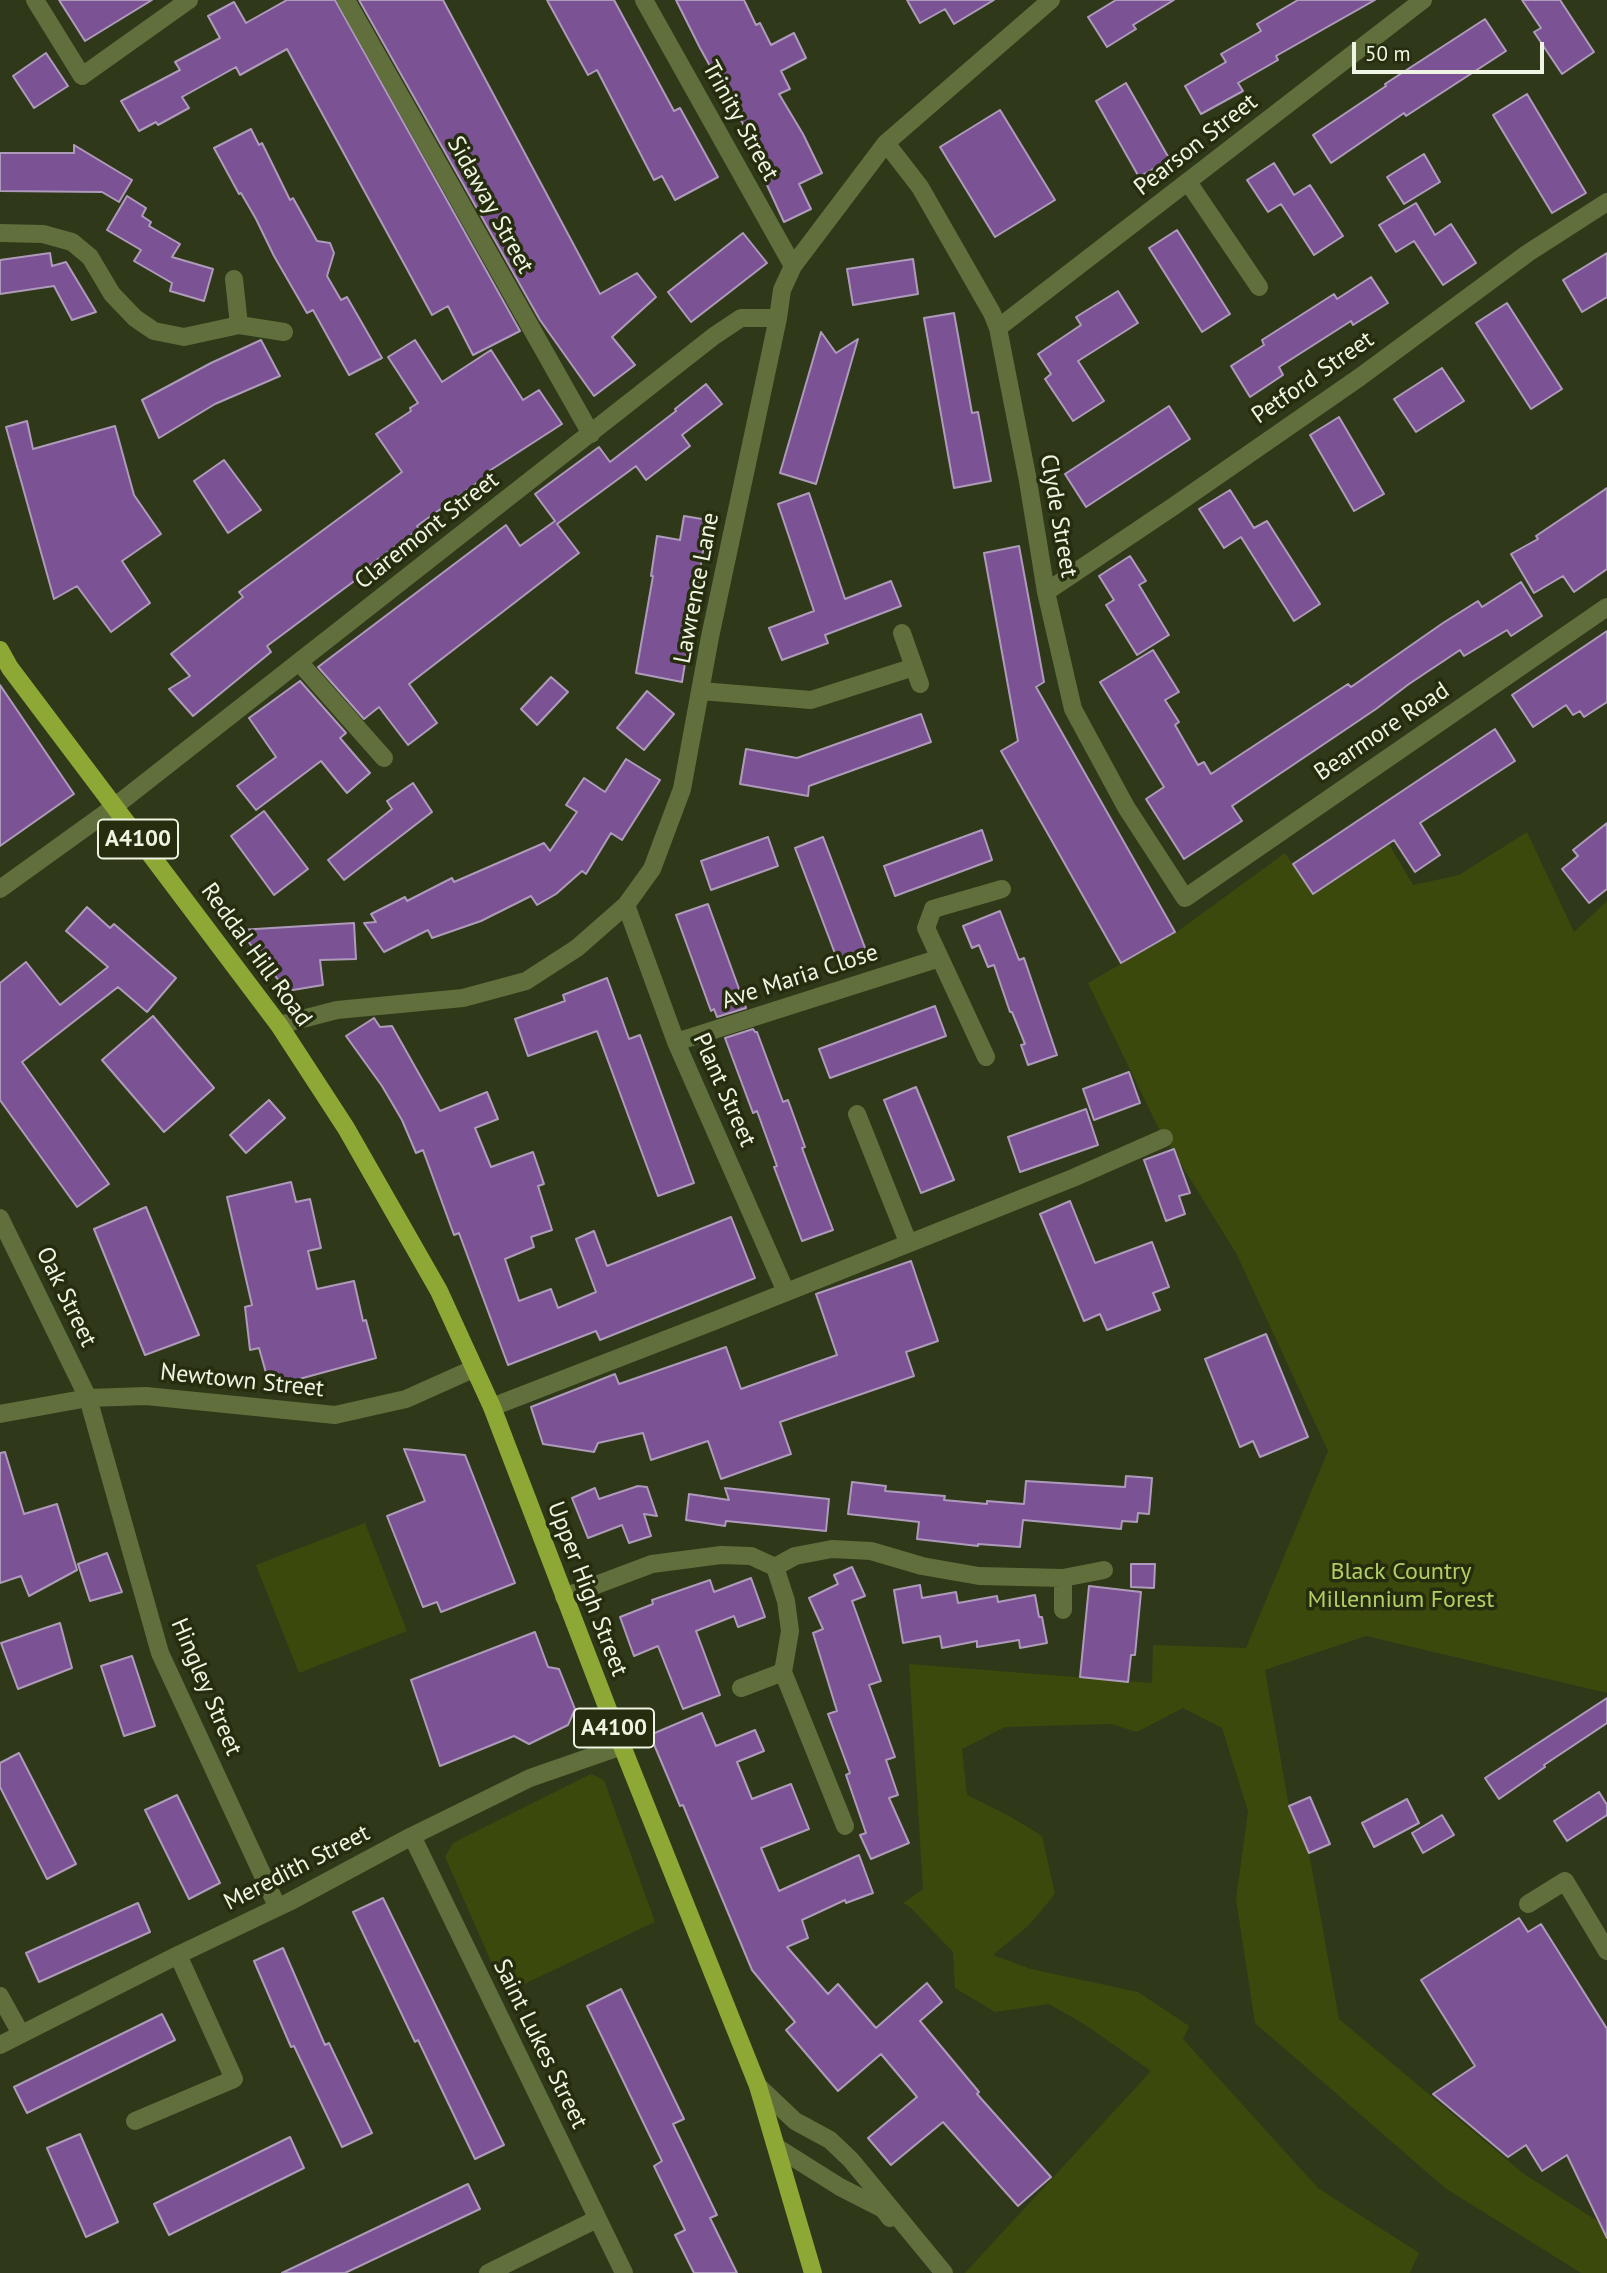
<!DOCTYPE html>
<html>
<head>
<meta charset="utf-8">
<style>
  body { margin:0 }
  #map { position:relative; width:1607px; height:2273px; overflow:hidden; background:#2f3819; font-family:"PT Sans",sans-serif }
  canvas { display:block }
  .scale { position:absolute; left:1352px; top:42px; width:192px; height:32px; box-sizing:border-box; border:4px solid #eff5e2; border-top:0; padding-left:9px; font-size:21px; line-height:24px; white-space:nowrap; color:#eff5e2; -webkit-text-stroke:5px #262d0f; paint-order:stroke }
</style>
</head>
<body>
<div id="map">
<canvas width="1607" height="2273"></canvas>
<div class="scale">50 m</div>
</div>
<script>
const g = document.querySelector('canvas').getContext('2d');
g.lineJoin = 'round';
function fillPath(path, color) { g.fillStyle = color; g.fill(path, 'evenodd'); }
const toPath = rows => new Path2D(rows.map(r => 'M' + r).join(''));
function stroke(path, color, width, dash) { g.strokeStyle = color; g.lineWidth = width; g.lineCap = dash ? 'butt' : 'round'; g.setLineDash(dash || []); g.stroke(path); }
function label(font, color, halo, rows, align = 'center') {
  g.font = font + ' "PT Sans",sans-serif'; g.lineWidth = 7; g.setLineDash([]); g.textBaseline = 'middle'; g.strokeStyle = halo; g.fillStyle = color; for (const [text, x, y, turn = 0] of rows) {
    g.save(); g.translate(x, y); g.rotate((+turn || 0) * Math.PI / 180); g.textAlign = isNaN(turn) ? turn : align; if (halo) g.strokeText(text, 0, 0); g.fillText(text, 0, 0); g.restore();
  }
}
fillPath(toPath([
  [1527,832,1574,932,1607,901,1607,1693,1366,1636,1265,1670,1288,1801,1309,1853,1339,2019,1524,2174,1607,2227,1607,2273,1581,2273,1445,2188,1255,2023,1236,1899,1248,1811,1222,1728,1183,1708,1137,1732,1111,1724,1005,1727,962,1749,967,1795,1011,1817,1042,1836,1055,1894,1029,1925,993,1955,1031,1969,1138,1992,1189,2026,1183,2039,1318,2188,1419,2253,1410,2273,965,2273,1151,2071,1087,2026,1049,2004,995,2012,955,1988,953,1952,910,1907,903,1903,923,1889,909,1664,1152,1683,1153,1645,1246,1648,1328,1451,1236,1253,1158,1127,1088,983,1178,931,1285,853,1313,894,1389,844,1413,885,1459,875],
  [365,1523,407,1631,299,1673,256,1565],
  [591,1774,604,1780,655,1922,505,1993,445,1857,453,1843]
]), '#3c490c');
const building = toPath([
  [59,0,152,0,85,41,59,0],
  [287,0,335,0,520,331,473,355,448,306,432,315,287,49,240,75,236,67,182,97,189,108,158,125,156,122,139,131,121,101,180,70,175,62,220,38,208,16,234,2,246,23,287,0],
  [359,0,443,0,600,294,637,273,656,297,612,337,635,365,594,396,540,320,359,0],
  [547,0,614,0,674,111,680,108,718,177,675,200,662,176,654,180,597,70,588,75,547,0],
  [676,0,744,0,756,25,760,23,771,45,794,33,806,58,781,71,790,89,779,94,803,134,822,173,799,184,811,209,784,222,761,172,767,169,717,75,715,75,700,48,676,0],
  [907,0,994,0,954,24,945,9,920,23,907,0],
  [1116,0,1174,0,1133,25,1136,29,1107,47,1088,17,1116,0],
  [1298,0,1375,0,1276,56,1278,60,1238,83,1243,91,1201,114,1185,86,1226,62,1221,54,1261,31,1257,24,1298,0],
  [1522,0,1560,0,1594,52,1562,74,1534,32,1541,28,1522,0],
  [1485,19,1506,51,1406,116,1404,113,1331,163,1313,135,1386,86,1385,84,1485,19],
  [46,53,68,86,34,108,13,76,46,53],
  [1126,83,1170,160,1139,177,1096,101,1126,83],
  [1527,94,1586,193,1552,213,1493,115,1527,94],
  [1000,110,1055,200,995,237,940,147,1000,110],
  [251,129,259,145,262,143,290,200,293,198,317,241,330,243,334,253,327,276,341,300,347,297,382,358,349,375,313,310,307,313,274,256,256,219,241,193,239,194,214,148,251,129],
  [74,145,132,180,119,202,102,192,0,191,0,153,74,153,74,145],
  [1424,154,1440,182,1404,204,1387,177,1424,154],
  [1274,163,1294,195,1310,185,1343,236,1314,255,1281,204,1268,212,1247,180,1274,163],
  [127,196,146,208,142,216,151,222,149,226,180,244,172,257,213,269,204,301,170,291,172,283,134,261,141,250,107,230,127,196],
  [1416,203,1435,235,1451,224,1476,263,1443,285,1414,241,1396,252,1379,225,1416,203],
  [1177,230,1230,314,1202,332,1149,248,1177,230],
  [743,233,767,263,691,322,668,292,743,233],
  [50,253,52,266,66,262,96,312,72,320,54,286,0,294,0,260,50,253],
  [1607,253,1607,297,1582,312,1563,280,1607,253],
  [913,259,918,294,853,305,847,269,913,259],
  [1371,277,1388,303,1353,325,1351,321,1279,367,1283,375,1250,397,1231,366,1264,345,1262,340,1334,294,1337,299,1371,277],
  [1118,291,1138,323,1078,361,1104,401,1073,421,1045,379,1051,374,1038,354,1081,325,1076,317,1118,291],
  [1507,303,1562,389,1531,409,1476,323,1507,303],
  [954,313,972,413,978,412,991,481,954,488,924,318,954,313],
  [821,332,836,353,858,339,816,484,780,473,821,332],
  [261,340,280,376,215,404,159,438,142,400,211,363,261,340],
  [415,340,442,382,491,350,523,400,539,390,562,424,486,473,488,475,417,526,419,529,355,576,357,579,267,646,271,652,193,716,169,689,190,676,171,654,243,597,239,592,402,472,376,434,411,411,410,408,418,403,388,357,415,340],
  [1442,368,1464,401,1416,432,1394,399,1442,368],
  [706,384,722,404,682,435,690,446,646,480,636,466,557,524,579,553,409,684,437,723,408,745,379,707,364,719,318,667,506,525,520,546,555,521,535,494,599,447,610,462,676,411,675,409,706,384],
  [1169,406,1190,439,1086,507,1065,474,1169,406],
  [1339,417,1384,494,1354,511,1310,435,1339,417],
  [27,421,33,449,115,426,134,495,161,534,122,561,150,603,111,632,77,586,54,599,6,427,27,421],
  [224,460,261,510,228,533,194,481,224,460],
  [1607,488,1607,569,1574,592,1563,576,1534,593,1511,554,1538,539,1536,536,1607,488],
  [1230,490,1254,528,1267,521,1320,604,1294,621,1241,537,1224,548,1199,509,1230,490],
  [809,493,845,599,891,581,901,606,825,635,828,643,782,660,769,628,814,611,778,504,809,493],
  [684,516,708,520,682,682,636,673,653,576,651,576,657,536,680,540,684,516],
  [1019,546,1044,682,1036,687,1175,932,1121,963,1001,751,1018,741,984,553,1019,546],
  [1130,556,1146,581,1139,585,1169,635,1137,655,1106,605,1114,600,1099,576,1130,556],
  [1521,582,1542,616,1511,636,1507,630,1464,656,1460,650,1409,684,1376,709,1232,806,1242,821,1184,859,1146,799,1164,787,1100,682,1153,650,1179,692,1165,700,1179,722,1175,725,1198,765,1204,762,1211,774,1348,684,1351,687,1443,623,1478,601,1482,607,1521,582],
  [1607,631,1607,702,1584,717,1580,711,1573,715,1566,705,1533,727,1512,695,1607,631],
  [551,677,568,692,537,725,521,709,551,677],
  [300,681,346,733,340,738,370,773,347,793,321,761,256,810,237,786,276,757,249,718,300,681],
  [0,685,74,794,0,846,0,685],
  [647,691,674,714,644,750,617,728,647,691],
  [921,714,931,742,809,786,808,796,740,784,746,749,797,758,921,714],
  [1495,729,1515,761,1420,823,1440,855,1415,872,1394,840,1313,894,1293,864,1495,729],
  [626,759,660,780,622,840,611,833,586,874,582,871,556,894,537,905,531,896,481,921,432,938,428,930,384,952,364,923,376,922,371,914,405,897,407,901,452,878,454,882,544,843,550,851,577,812,566,805,584,778,605,792,626,759],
  [413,783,432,812,344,880,328,860,392,809,387,801,413,783],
  [264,811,308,869,274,895,231,836,264,811],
  [1607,823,1607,889,1589,903,1562,869,1578,856,1573,850,1607,823],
  [982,830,992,860,895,896,884,866,982,830],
  [768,837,778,866,711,890,701,861,768,837],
  [823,837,870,961,842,972,795,848,823,837],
  [708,904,746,1008,717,1017,714,1009,711,1011,676,915,708,904],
  [87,907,110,928,114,924,176,978,147,1012,118,987,22,1062,109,1184,77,1207,0,1100,0,983,26,962,60,1005,108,967,66,931,87,907],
  [1000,911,1019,960,1024,958,1057,1055,1028,1065,1021,1045,1025,1044,1012,1012,1010,1012,994,965,988,967,979,945,972,948,963,926,1000,911],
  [354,923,356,959,320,960,323,985,287,991,239,930,354,923],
  [607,978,629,1039,640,1035,694,1183,658,1196,597,1031,528,1056,515,1019,565,1001,563,995,607,978],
  [935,1006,946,1036,830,1078,819,1049,935,1006],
  [153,1016,214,1088,164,1132,102,1060,153,1016],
  [374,1018,380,1027,392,1026,440,1111,487,1092,498,1119,475,1128,491,1167,533,1152,544,1184,538,1186,552,1230,531,1237,534,1247,505,1259,519,1301,551,1289,558,1308,596,1292,576,1239,594,1231,607,1266,731,1217,755,1278,600,1340,596,1331,508,1365,459,1233,454,1235,423,1150,416,1153,402,1120,382,1086,346,1036,374,1018],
  [753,1029,755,1032,757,1032,783,1102,788,1100,805,1147,802,1148,833,1230,802,1241,774,1167,777,1166,757,1111,753,1113,725,1038,753,1029],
  [1129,1072,1140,1103,1094,1120,1083,1089,1129,1072],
  [916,1087,954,1180,921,1193,884,1100,916,1087],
  [269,1100,285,1118,246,1153,230,1135,269,1100],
  [1086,1109,1098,1145,1020,1172,1008,1137,1086,1109],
  [1174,1149,1190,1193,1179,1196,1185,1214,1166,1221,1144,1160,1174,1149],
  [291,1182,296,1202,310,1199,321,1248,308,1251,317,1289,354,1281,363,1321,366,1320,376,1358,270,1387,259,1348,250,1350,245,1307,252,1305,227,1197,291,1182],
  [1070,1201,1095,1263,1152,1242,1169,1287,1153,1293,1160,1310,1107,1330,1100,1314,1084,1321,1040,1214,1070,1201],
  [146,1207,199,1335,145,1355,94,1229,146,1207],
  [911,1261,938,1341,906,1352,914,1376,780,1422,791,1454,721,1479,708,1441,651,1460,643,1433,598,1443,594,1452,543,1444,531,1407,615,1374,619,1384,726,1347,741,1389,837,1355,816,1294,911,1261],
  [1266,1334,1308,1437,1260,1457,1253,1441,1240,1447,1205,1359,1266,1334],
  [404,1449,465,1455,515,1583,441,1612,437,1602,423,1607,387,1516,425,1501,404,1449],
  [5,1452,24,1514,57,1504,77,1570,29,1596,21,1576,0,1583,0,1453,5,1452],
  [1126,1476,1152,1478,1149,1514,1138,1513,1137,1522,1122,1521,1121,1529,1023,1520,1020,1547,978,1544,978,1546,917,1539,919,1522,848,1514,852,1482,886,1486,885,1491,945,1496,944,1500,987,1504,987,1501,1024,1504,1026,1481,1125,1487,1126,1476],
  [638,1486,647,1487,657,1516,644,1514,651,1536,629,1543,622,1525,588,1538,572,1498,595,1488,599,1499,638,1486],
  [725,1488,829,1499,826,1531,726,1521,725,1526,686,1520,689,1494,729,1500,725,1488],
  [107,1553,122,1592,90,1601,78,1564,107,1553],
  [1131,1564,1155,1564,1154,1588,1131,1587,1131,1564],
  [852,1567,865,1596,852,1601,881,1681,869,1685,895,1757,886,1760,898,1795,889,1798,909,1843,871,1859,860,1835,866,1833,846,1775,850,1773,828,1714,837,1711,813,1633,823,1629,809,1598,838,1584,834,1575,852,1567],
  [751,1578,765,1617,738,1627,734,1616,696,1631,720,1695,683,1709,658,1646,634,1656,620,1617,653,1604,652,1600,710,1580,714,1592,751,1578],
  [920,1585,922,1598,956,1592,958,1603,997,1596,998,1602,1035,1595,1039,1617,1042,1617,1047,1643,1020,1648,1019,1640,977,1647,977,1641,942,1648,940,1636,903,1643,894,1590,920,1585],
  [1089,1586,1141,1592,1135,1655,1131,1655,1128,1682,1080,1677,1089,1586],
  [60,1623,72,1668,18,1689,1,1643,60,1623],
  [535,1632,548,1667,559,1669,575,1709,568,1725,529,1744,514,1736,440,1766,411,1680,535,1632],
  [132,1656,155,1726,124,1736,101,1666,132,1656],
  [1607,1698,1607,1723,1544,1765,1545,1767,1499,1799,1485,1778,1607,1698],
  [702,1713,716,1746,755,1730,764,1751,737,1762,752,1799,791,1784,809,1829,761,1848,779,1891,859,1855,873,1893,846,1903,845,1900,802,1920,808,1938,787,1947,828,1994,838,1984,876,2028,927,1983,942,2002,920,2021,979,2092,977,2094,1051,2177,1018,2206,943,2122,891,2165,868,2138,917,2097,881,2054,838,2091,786,2030,795,2022,752,1970,683,1805,680,1806,650,1735,702,1713],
  [19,1753,76,1864,47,1879,0,1787,0,1763,19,1753],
  [1599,1792,1607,1805,1607,1815,1567,1841,1554,1821,1599,1792],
  [177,1795,220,1883,189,1899,145,1810,177,1795],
  [1310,1797,1330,1844,1309,1853,1289,1806,1310,1797],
  [1407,1799,1419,1823,1374,1847,1362,1823,1407,1799],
  [1442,1815,1454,1835,1423,1853,1412,1833,1442,1815],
  [383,1898,504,2145,475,2159,418,2040,415,2042,353,1912,383,1898],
  [138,1903,150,1932,39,1982,26,1953,138,1903],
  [1519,1918,1528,1932,1541,1924,1607,2029,1607,2238,1567,2155,1542,2171,1526,2145,1508,2157,1433,2094,1475,2066,1421,1980,1519,1918],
  [283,1948,325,2045,329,2043,372,2133,342,2147,294,2046,291,2047,254,1961,283,1948],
  [621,1989,684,2119,673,2124,717,2215,710,2218,737,2273,694,2273,675,2235,685,2230,654,2166,662,2161,587,2006,621,1989],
  [162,2014,175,2040,27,2113,14,2087,162,2014],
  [80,2134,118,2222,86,2237,47,2148,80,2134],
  [290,2137,304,2168,169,2235,154,2204,290,2137],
  [468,2184,480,2209,345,2273,282,2273,468,2184]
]);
fillPath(building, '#7b5293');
stroke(building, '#ae9bbb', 2);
stroke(toPath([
  [35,0,82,76,189,0],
  [346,0,591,434],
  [644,0,793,266],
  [886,143,920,187,992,313,998,328,1028,481,1046,592,1073,709,1126,807,1185,898,1607,607],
  [1188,182,1259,287],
  [0,233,43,234,72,242,90,257,112,294,135,318,154,331,184,337,239,325],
  [234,279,239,325,284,332],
  [998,328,1423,0],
  [1046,592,1174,506,1360,377,1528,253,1607,202],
  [902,633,920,684],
  [299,662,384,758],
  [701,691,811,700,914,667],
  [0,889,114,807,714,336,741,318,778,318],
  [626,905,676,1042,786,1292],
  [279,1025,337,1010,463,998,526,981,577,948,626,905,652,869,682,789,710,637,778,318,782,290,793,266,886,143,1051,0],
  [676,1042,940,958],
  [986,1057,926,928,933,909,1002,889],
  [857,1114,908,1242],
  [0,1218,88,1398,160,1653,277,1906],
  [492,1407,714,1321,1073,1178,1164,1138],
  [0,1414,88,1398,146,1396,335,1415,406,1399,473,1369],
  [775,1567,786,1601,790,1631,783,1672,845,1826],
  [564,1597,652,1564,721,1555,751,1556,775,1567,795,1556,832,1549,871,1551,922,1566,979,1576,1063,1578],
  [1063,1610,1063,1578,1104,1570],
  [741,1688,783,1672],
  [412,1836,624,2273],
  [1528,1904,1565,1881,1607,1951],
  [0,1996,21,2034],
  [0,2045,178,1955,289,1902,412,1836,530,1778,622,1746],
  [758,2086,795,2121,830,2140,851,2160,944,2273],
  [135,2121,234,2079,178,1955],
  [778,2148,840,2187,883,2209,890,2218],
  [488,2273,597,2219]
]), '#616f3c', 18);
stroke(toPath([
  [0,650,10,668,279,1025,346,1128,439,1291,492,1407,622,1746,758,2086,813,2273]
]), '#8da834', 18);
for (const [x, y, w] of [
  [138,839,80],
  [614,1728,80]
]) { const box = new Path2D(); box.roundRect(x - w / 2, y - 19.5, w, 39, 5); g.fillStyle = '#262d0f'; g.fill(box); stroke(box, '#eff5e2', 2); }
label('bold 23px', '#eff5e2', null, [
  ["A4100",138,839],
  ["A4100",614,1728]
]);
label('24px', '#eff5e2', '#262d0f', [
  ["Trinity Street",740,121,61],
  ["Pearson Street",1196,145,-38],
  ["Sidaway Street",490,205,61],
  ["Petford Street",1313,378,-35],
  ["Clyde Street",1058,516,80],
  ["Claremont Street",427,531,-38],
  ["Lawrence Lane",697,588,-79],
  ["Bearmore Road",1382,732,-34],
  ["Reddal Hill Road",256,955,54],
  ["Ave Maria Close",800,977,-18],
  ["Plant Street",724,1090,66],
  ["Oak Street",66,1297,64],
  ["Newtown Street",242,1381,6],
  ["Upper High Street",587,1589,69],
  ["Hingley Street",206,1687,67],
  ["Meredith Street",297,1868,-27],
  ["Saint Lukes Street",540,2044,64]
]);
label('24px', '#b3cf63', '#262d0f', [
  ["Black Country",1401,1572],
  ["Millennium Forest",1401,1600]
]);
</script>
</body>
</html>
